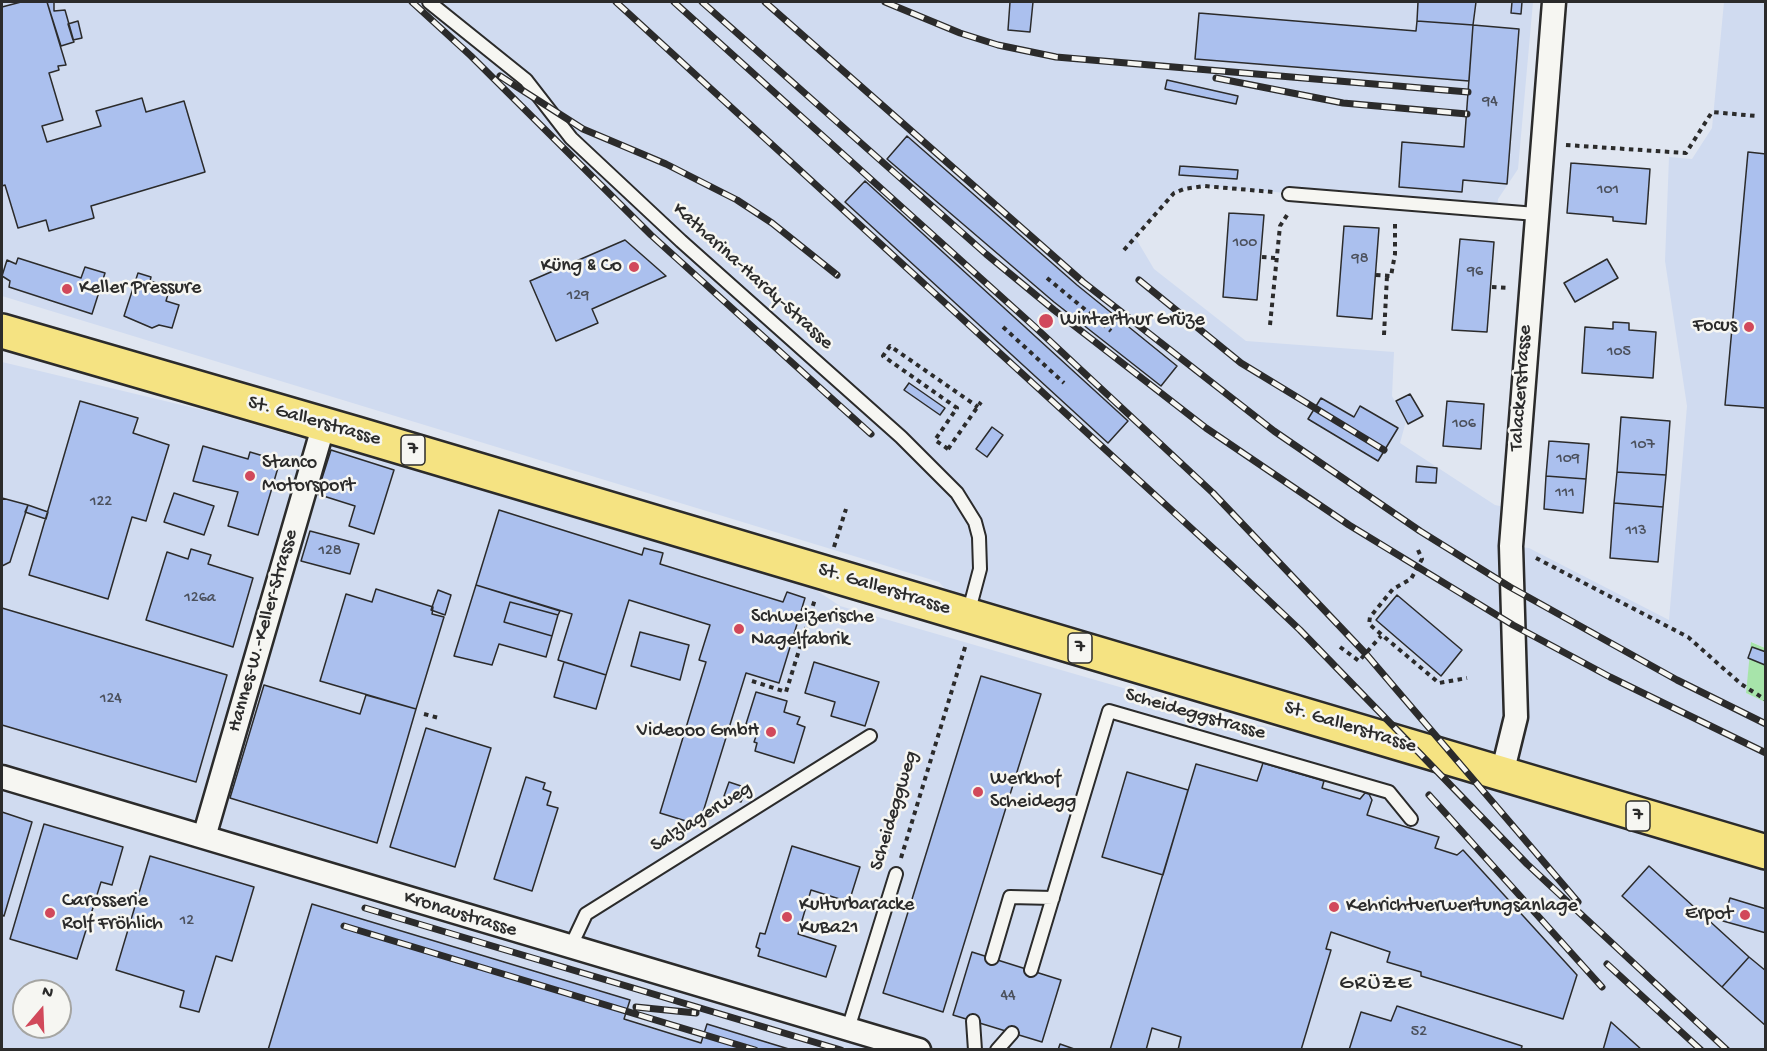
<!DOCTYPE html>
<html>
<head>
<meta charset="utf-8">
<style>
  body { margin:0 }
  #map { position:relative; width:1767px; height:1051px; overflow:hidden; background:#e0e6f1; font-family:"Gochi Hand",sans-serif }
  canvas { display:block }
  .frame { position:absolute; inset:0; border:3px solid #2b2b2b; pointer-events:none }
  .north { position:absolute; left:12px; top:979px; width:60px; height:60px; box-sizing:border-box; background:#f6f6f2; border:2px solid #a5a5a2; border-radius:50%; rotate:19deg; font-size:16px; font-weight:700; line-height:24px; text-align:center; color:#2b2b2b }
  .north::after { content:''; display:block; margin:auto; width:21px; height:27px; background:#d1495b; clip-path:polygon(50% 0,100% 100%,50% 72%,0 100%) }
</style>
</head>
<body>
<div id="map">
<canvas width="1767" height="1051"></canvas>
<div class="frame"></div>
<div class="north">N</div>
</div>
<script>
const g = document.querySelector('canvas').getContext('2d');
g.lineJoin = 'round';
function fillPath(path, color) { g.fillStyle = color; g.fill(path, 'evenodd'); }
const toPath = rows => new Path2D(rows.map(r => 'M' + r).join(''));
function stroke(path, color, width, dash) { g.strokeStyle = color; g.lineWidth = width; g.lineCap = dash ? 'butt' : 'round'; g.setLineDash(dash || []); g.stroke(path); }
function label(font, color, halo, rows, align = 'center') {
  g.font = font + ' "Gochi Hand",sans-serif'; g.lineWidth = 5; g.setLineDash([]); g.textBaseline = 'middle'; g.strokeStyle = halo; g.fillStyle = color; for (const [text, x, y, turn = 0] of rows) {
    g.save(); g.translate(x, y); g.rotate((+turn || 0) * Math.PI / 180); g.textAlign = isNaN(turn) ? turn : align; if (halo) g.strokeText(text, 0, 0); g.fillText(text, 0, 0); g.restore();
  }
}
fillPath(toPath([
  [2,2,1533,2,1518,169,1498,199,1497,211,1204,186,1184,189,1174,193,1135,237,1154,269,1246,341,1394,352,1392,396,1406,421,1400,443,1495,505,1514,509,1511,546,1529,548,1669,620,1687,406,1665,261,1669,157,1692,159,1712,128,1724,2,1765,2,1766,648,1752,642,1746,693,1765,702,1765,1049,2,1050,2,362,211,412,300,438,345,445,810,586,840,606,1244,723,1310,733,1375,755,1303,713,968,615,939,582,2,296],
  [24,991,60,991,60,1027,24,1027]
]), '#d0dbf0');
fillPath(toPath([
  [1751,642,1765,648,1765,702,1746,693]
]), '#a7e4aa');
const building = toPath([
  [21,2,47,2,66,65,58,66,59,70,49,73,63,120,42,126,47,142,101,126,96,111,142,98,146,112,184,101,205,172,91,206,94,218,49,231,46,220,18,228,5,185,2,186,2,7,21,2],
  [47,2,54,2,54,11,65,10,74,42,61,46,47,2],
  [1010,2,1033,2,1030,32,1008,30,1010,2],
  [1418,2,1476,2,1473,25,1417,21,1418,2],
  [1512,2,1522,2,1521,14,1511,13,1512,2],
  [1199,13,1416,31,1417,21,1473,25,1469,81,1195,59,1199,13],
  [78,21,82,38,73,40,68,24,78,21],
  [1473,25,1519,29,1507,184,1463,180,1462,192,1399,187,1402,142,1464,147,1473,25],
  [1167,80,1238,96,1236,104,1165,89,1167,80],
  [907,136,1077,285,1177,366,1161,386,1054,302,887,159,907,136],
  [1748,152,1766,154,1766,408,1725,405,1748,152],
  [1571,163,1650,169,1646,224,1613,221,1613,217,1567,213,1571,163],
  [1180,166,1238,170,1237,179,1179,175,1180,166],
  [865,181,1128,421,1108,443,845,202,865,181],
  [1229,213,1264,215,1257,300,1223,297,1229,213],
  [1344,226,1379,228,1372,319,1337,316,1344,226],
  [1460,239,1494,242,1487,332,1452,330,1460,239],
  [625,240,666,276,592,309,598,323,556,341,530,281,625,240],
  [18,258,81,278,85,267,105,273,92,314,9,287,10,281,2,276,7,260,16,264,18,258],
  [1607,259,1618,278,1575,302,1564,283,1607,259],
  [138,273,151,277,150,281,170,287,166,301,179,305,172,328,159,325,152,328,124,316,138,273],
  [1613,322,1629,323,1629,330,1656,332,1653,378,1582,373,1585,327,1613,329,1613,322],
  [909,383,945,408,940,415,904,390,909,383],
  [1410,394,1423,416,1408,424,1396,401,1410,394],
  [1321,398,1354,417,1360,406,1398,428,1378,461,1308,419,1321,398],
  [80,401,138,418,133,433,169,445,146,521,132,517,108,599,29,575,80,401],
  [1447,401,1484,404,1481,449,1443,446,1447,401],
  [1621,417,1670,421,1666,475,1617,472,1621,417],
  [992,427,1003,435,987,457,976,449,992,427],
  [1549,441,1589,444,1586,479,1546,476,1549,441],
  [203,446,248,459,250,452,280,461,258,535,228,526,238,492,193,481,203,446],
  [331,450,394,470,374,534,349,526,355,506,317,494,331,450],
  [1417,466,1437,468,1436,483,1416,482,1417,466],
  [1617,472,1666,475,1663,507,1614,503,1617,472],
  [1546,476,1586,479,1583,513,1544,509,1546,476],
  [174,493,214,506,204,535,164,522,174,493],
  [2,498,28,505,10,562,2,566,2,498],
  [1614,503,1663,507,1658,562,1610,558,1614,503],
  [28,505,48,512,46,519,25,512,28,505],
  [499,510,642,555,644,548,663,553,660,564,783,602,787,592,805,598,779,683,746,673,699,825,660,813,706,662,699,660,710,625,629,600,606,675,558,660,572,614,476,585,499,510],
  [310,531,359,544,350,574,301,561,310,531],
  [191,549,211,555,208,564,253,578,233,647,146,620,167,552,188,559,191,549],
  [476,585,560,611,558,615,510,602,504,622,552,636,546,657,499,644,492,665,454,656,476,585],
  [376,589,433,607,432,614,444,617,416,709,320,681,346,594,372,602,376,589],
  [438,590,451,595,445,615,431,610,438,590],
  [1397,595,1462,650,1441,676,1376,620,1397,595],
  [510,602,558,615,552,636,504,622,510,602],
  [2,608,227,675,196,782,2,725,2,608],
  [640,632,689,645,680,680,631,666,640,632],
  [1752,647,1766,652,1765,665,1748,658,1752,647],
  [564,662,606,675,596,709,554,697,564,662],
  [814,662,879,682,865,726,831,716,835,702,805,693,814,662],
  [981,676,1041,694,943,1012,883,993,981,676],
  [264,685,360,714,366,695,416,709,377,843,230,798,264,685],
  [756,692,787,701,784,712,800,717,797,724,805,727,794,763,755,751,757,743,754,742,759,728,746,724,756,692],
  [426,728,491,748,455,867,390,847,426,728],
  [1263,763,1324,781,1322,788,1360,799,1365,793,1369,794,1372,800,1367,815,1439,837,1435,848,1457,855,1463,850,1577,975,1563,1019,1421,976,1421,972,1387,962,1390,952,1331,932,1326,949,1331,950,1301,1050,1178,1050,1181,1037,1152,1028,1146,1050,1110,1050,1196,764,1257,781,1263,763],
  [1127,772,1188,790,1163,875,1102,857,1127,772],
  [526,777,545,783,543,789,551,792,547,805,558,808,532,891,494,879,526,777],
  [729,782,747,788,741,802,724,796,729,782],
  [2,812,32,822,4,916,2,915,2,812],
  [44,824,123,847,112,885,101,882,77,959,10,939,44,824],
  [792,846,860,867,849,902,811,890,798,934,836,946,826,977,758,956,760,949,756,947,760,933,765,934,792,846],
  [150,856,254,887,232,961,216,956,199,1012,180,1007,184,991,116,970,150,856],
  [1649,866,1749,957,1722,987,1622,896,1649,866],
  [1730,898,1766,909,1766,933,1723,921,1730,898],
  [312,904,630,1000,624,1019,701,1043,707,1024,792,1050,268,1050,312,904],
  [972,952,1061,980,1042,1042,953,1015,972,952],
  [1749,957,1766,971,1766,1026,1722,987,1749,957],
  [1397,1006,1522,1046,1521,1050,1349,1050,1361,1012,1391,1021,1397,1006],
  [1611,1022,1642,1050,1603,1050,1611,1022],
  [1060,1044,1077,1050,1058,1050,1060,1044]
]);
fillPath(building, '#abc0ee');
stroke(building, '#2b2b2b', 1.5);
const service = toPath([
  [429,2,526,80,571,138,681,241,901,437,957,493,975,522,979,537,980,569,968,614],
  [1289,194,1536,214],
  [570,948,586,914,870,736],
  [992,958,1010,897,1053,898],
  [1031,970,1109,711,1389,792,1411,819],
  [973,1021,975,1050],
  [848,1029,896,874],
  [997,1050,1012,1033]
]);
const minor = toPath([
  [1502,774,1516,717,1511,546,1554,2],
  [2,777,919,1050],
  [204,837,324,424]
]);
const primary = toPath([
  [2,331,357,434,1766,852]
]);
stroke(service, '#2b2b2b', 16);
stroke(minor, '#2b2b2b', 27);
stroke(primary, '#2b2b2b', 38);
stroke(toPath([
  [1566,145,1686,153,1712,112,1756,116],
  [1124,250,1174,193,1184,189,1204,186,1273,192],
  [1262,257,1275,258],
  [1376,275,1391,276,1395,254,1395,221],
  [1047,278,1111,331],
  [1492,287,1509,288],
  [1270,325,1280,226,1289,212],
  [1003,327,1064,383],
  [1384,335,1387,276],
  [948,449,935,440,957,408,883,356,890,346,978,407],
  [948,449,981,402],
  [834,547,846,509],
  [1418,550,1422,559,1411,579,1393,589,1370,617,1369,624,1439,683,1467,678],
  [1536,558,1688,637,1741,684,1766,700],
  [1340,647,1359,661,1381,636],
  [752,681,786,692,815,599],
  [424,714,439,718],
  [901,858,966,644]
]), '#2b2b2b', 4, [4.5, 4.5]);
stroke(service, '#f6f6f2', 12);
stroke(minor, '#f6f6f2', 22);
stroke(primary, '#f5e382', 33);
const rail = toPath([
  [412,2,471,56,651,235,871,434],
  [616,2,1226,560,1300,630,1527,864,1727,1050],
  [674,2,1036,328,1213,493,1366,654,1578,902],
  [702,2,986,254,1054,310,1206,428,1349,525,1513,625,1610,677,1766,753],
  [765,2,1083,282,1274,431,1420,531,1510,587,1677,680,1766,724],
  [885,2,960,33,998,45,1056,57,1468,92],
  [500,76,583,129,666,164,737,200,772,223,837,275],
  [1216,78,1343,103,1467,114],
  [1139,280,1241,363,1384,450],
  [1429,795,1602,987],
  [365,908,841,1050],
  [344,926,755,1050],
  [1607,964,1701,1050],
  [636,1007,696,1013]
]);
stroke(rail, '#2b2b2b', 7);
stroke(rail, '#f6f6f2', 4.5, [14]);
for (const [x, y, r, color] of [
  [634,267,6,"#d1495b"],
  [67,289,6,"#d1495b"],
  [1046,321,8,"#d1495b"],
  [1749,327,6,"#d1495b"],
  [250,476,6,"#d1495b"],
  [739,629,6,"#d1495b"],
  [771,732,6,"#d1495b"],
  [978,792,6,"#d1495b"],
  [1334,907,6,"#d1495b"],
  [50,913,6,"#d1495b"],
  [1745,915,6,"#d1495b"],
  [787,917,6,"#d1495b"]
]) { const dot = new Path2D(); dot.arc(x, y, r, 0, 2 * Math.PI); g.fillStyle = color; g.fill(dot); stroke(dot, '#f6f6f2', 2); }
label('16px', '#4b505c', null, [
  ["94",1490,103],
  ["101",1608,191],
  ["100",1245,244],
  ["98",1360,260],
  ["96",1475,273],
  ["129",578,297],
  ["105",1619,353],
  ["106",1464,425],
  ["107",1643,446],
  ["109",1568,460],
  ["111",1565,494],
  ["122",101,503],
  ["113",1636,532],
  ["128",330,552],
  ["126a",200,599],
  ["124",111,700],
  ["12",187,922],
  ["44",1008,997],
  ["52",1419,1033]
]);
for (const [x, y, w] of [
  [413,450,24],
  [1080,648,24],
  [1638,816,24]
]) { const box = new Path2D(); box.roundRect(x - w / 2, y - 15, w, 30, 4.5); g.fillStyle = '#f6f6f2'; g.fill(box); stroke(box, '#2b2b2b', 1.5); }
label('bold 18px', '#2b2b2b', null, [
  ["7",413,450],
  ["7",1080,648],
  ["7",1638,816]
]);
label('20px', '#2b2b2b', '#f6f6f2', [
  ["Küng & Co",622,267,"right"],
  ["Keller Pressure",79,289],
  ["Winterthur Grüze",1060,321],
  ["Focus",1737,327,"right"],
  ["Stanco",262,464],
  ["Motorsport",262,487],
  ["Schweizerische",751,618],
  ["Nagelfabrik",751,641],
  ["Videooo GmbH",759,732,"right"],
  ["Werkhof",990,780],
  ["Scheidegg",990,803],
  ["Carosserie",62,902],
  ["Rolf Fröhlich",62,925],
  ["Kulturbaracke",799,906],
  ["KuBa21",799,929],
  ["Kehrichtverwertungsanlage",1346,907],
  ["Erpot",1733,915,"right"]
], 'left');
label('20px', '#2b2b2b', '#f6f6f2', [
  ["Katharina-Hardy-Strasse",752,277,42],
  ["Talackerstrasse",1522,388,-86],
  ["St. Gallerstrasse",314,422,16],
  ["St. Gallerstrasse",884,590,17],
  ["Hannes-W.-Keller-Strasse",264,631,-74],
  ["Scheideggstrasse",1195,715,16],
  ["St. Gallerstrasse",1350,728,17],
  ["Scheideggweg",895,811,-73],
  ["Salzlagerweg",702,818,-32],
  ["Kronaustrasse",460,915,17]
]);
g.letterSpacing = '1.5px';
label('22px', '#2b2b2b', '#f6f6f2', [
  ["GRÜZE",1376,985]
]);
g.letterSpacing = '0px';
</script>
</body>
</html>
